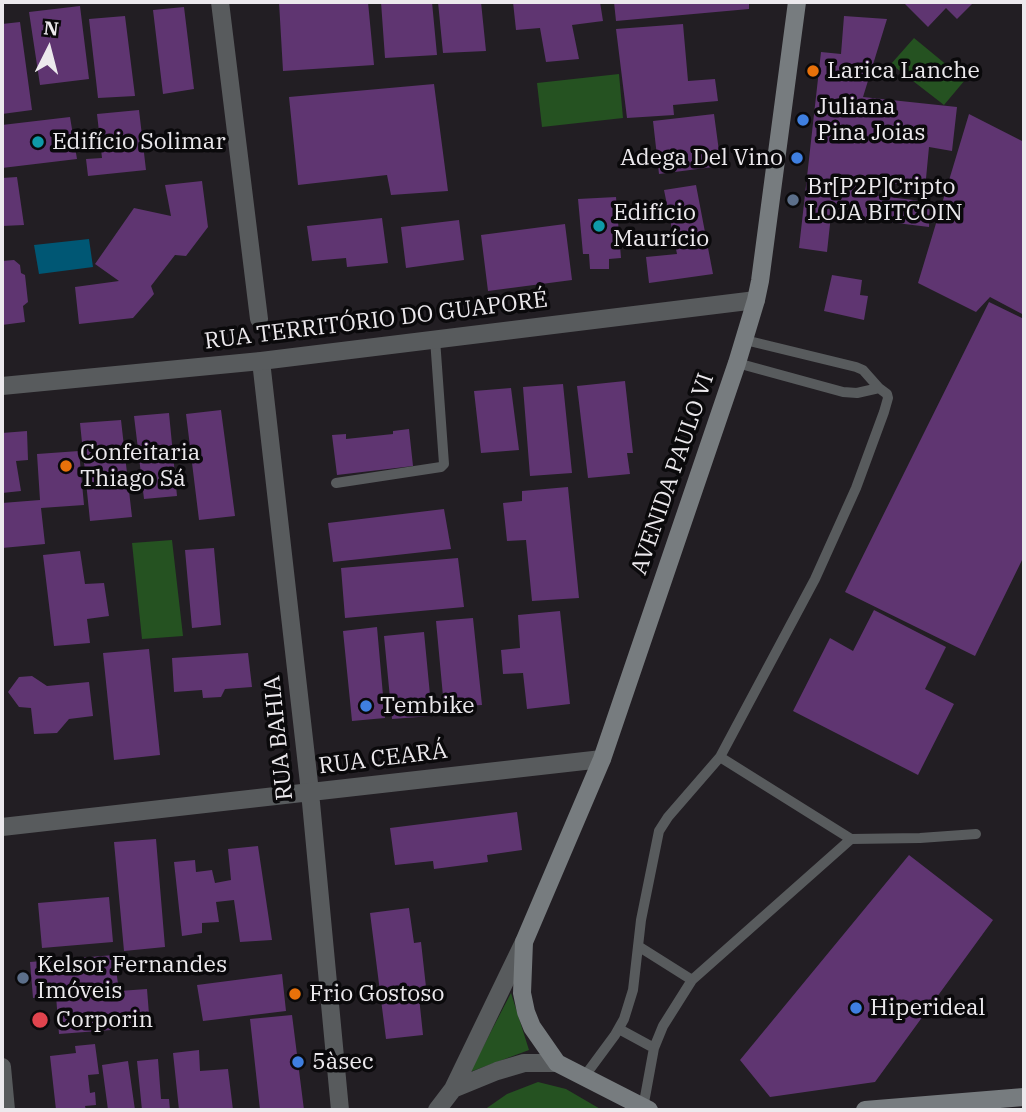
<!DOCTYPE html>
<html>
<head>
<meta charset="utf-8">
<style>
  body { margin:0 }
  #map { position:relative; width:1026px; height:1112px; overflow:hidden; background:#221e23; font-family:"IBM Plex Serif",serif }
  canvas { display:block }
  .frame { position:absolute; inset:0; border:4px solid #ece9ed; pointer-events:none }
  .north { position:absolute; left:14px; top:14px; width:70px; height:70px; -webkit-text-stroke:5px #0a090b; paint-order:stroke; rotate:6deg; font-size:19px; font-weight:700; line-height:28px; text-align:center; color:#ece9ed }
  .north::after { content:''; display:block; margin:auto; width:24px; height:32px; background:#ece9ed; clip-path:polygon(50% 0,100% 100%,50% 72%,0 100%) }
</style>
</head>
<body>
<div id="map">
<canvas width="1026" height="1112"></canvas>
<div class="frame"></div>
<div class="north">N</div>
</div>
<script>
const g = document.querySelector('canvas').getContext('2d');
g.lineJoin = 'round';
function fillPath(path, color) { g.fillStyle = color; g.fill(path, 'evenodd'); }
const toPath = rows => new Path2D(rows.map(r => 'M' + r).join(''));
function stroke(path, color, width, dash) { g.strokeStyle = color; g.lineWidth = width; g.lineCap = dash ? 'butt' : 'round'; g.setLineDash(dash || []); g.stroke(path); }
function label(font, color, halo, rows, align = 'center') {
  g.font = font + ' "IBM Plex Serif",serif'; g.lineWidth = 7; g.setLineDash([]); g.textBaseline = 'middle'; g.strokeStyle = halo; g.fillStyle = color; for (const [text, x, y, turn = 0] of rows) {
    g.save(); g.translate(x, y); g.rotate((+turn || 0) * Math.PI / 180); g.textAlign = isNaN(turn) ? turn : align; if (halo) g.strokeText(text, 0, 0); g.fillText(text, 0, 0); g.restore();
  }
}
fillPath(toPath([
  [914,38,965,80,944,105,891,64],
  [619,74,623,118,542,127,537,83],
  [172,540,183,636,142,639,132,543],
  [511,993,529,1050,470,1072],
  [538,1082,566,1089,602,1110,484,1110,507,1094]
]), '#255221');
fillPath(toPath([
  [89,239,93,267,39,274,34,245]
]), '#005774');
fillPath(toPath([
  [279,2,368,2,374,65,283,71],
  [381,2,432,2,437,55,385,58],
  [438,2,481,2,486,51,443,53],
  [513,2,600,2,603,21,572,25,579,59,546,62,540,28,516,30],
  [614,2,749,2,749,9,616,21],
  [903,2,974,2,957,19,946,8,928,27],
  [80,6,89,79,40,85,29,12],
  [184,7,194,89,163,94,153,10],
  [125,16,135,96,98,98,89,19],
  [844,16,887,19,863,97,957,107,952,151,929,147,925,189,857,177,855,193,930,202,929,227,831,215,827,252,799,248,821,52,841,54],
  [20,22,32,110,2,114,2,24],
  [683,24,688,81,715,79,718,101,673,105,674,115,627,118,616,29],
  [434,84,448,191,391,195,387,175,298,185,289,97],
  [139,110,146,170,88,176,86,159,102,158,97,114],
  [714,114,721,166,659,174,653,121],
  [969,114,1024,142,1024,315,990,297,976,312,918,283],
  [70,117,77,159,2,168,2,125],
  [17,177,24,225,2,226,2,178],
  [202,181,208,227,186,256,175,255,151,286,154,294,133,318,79,324,75,287,119,281,95,264,134,208,171,216,165,185],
  [696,185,713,274,649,283,646,257,677,254,664,190],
  [616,197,621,258,609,259,609,269,590,269,589,254,583,254,578,199],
  [382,218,388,263,347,267,346,258,312,261,307,226],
  [459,220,464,260,406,268,401,227],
  [565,224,572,280,488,291,481,235],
  [14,260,20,265,21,273,25,275,28,302,23,306,25,322,2,325,2,261],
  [832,275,862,280,860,295,868,296,864,320,824,311],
  [989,302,1024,319,1024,556,975,656,845,592],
  [625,381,633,453,627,453,630,474,588,478,577,386],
  [563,384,572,473,530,476,523,387],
  [511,388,519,450,481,453,474,391],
  [221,410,235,516,199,520,186,414],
  [169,413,177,496,144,499,134,416],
  [121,420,132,517,90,521,80,423],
  [409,429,413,466,337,475,332,435,346,434,346,439,393,434,393,431],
  [27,431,28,460,16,461,21,491,2,493,2,433],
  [79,451,84,505,41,508,45,544,2,548,2,503,40,500,37,454],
  [568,487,579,598,532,601,526,540,507,541,503,503,522,501,522,491],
  [444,509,451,549,333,562,328,523],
  [214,548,221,625,192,628,185,550],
  [80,551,85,584,104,583,109,616,87,619,90,643,54,646,43,555],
  [458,558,464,607,345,618,341,568],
  [874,610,946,647,925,689,954,704,918,775,793,711,830,638,853,651],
  [560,611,570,704,527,709,523,673,503,674,501,650,520,648,518,615],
  [473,618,482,705,444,707,436,621],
  [377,627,385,718,352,721,343,631],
  [424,632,432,716,392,719,384,636],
  [149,649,160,755,114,760,103,653],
  [248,653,252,687,225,689,221,697,203,698,202,690,174,692,172,658],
  [32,676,47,686,89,682,93,716,69,719,57,733,34,734,31,708,19,707,8,692,19,677],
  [517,812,522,850,487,855,488,862,434,869,433,861,395,865,390,828],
  [156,839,165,947,124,951,114,842],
  [258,846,272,940,240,942,234,900,216,902,219,922,202,923,202,933,182,936,174,862,195,860,196,872,212,870,215,883,231,880,228,849],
  [909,855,993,920,875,1082,770,1097,740,1060],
  [109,897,113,942,42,948,38,903],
  [409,908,414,943,421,942,427,996,419,997,423,1035,386,1039,370,913],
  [114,955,119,991,147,989,150,1027,59,1034,56,996,33,998,30,962],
  [282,974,286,1011,203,1021,197,985],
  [292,1015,304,1110,260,1110,250,1019],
  [95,1044,99,1074,88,1075,90,1093,95,1092,96,1105,85,1106,86,1110,56,1110,50,1056,76,1053,75,1046],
  [199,1050,200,1071,228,1069,233,1110,179,1110,173,1053],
  [158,1059,161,1099,169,1099,170,1110,142,1110,137,1061],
  [128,1061,135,1110,108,1110,102,1065]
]), '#5f3571');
stroke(toPath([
  [737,363,843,392,857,393,879,388],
  [336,483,441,467,444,464,435,339],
  [720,757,815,579,856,488,884,412,888,398,887,394,879,388,863,370,856,367,745,340],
  [638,946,692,980],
  [619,1029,654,1048],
  [584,1077,615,1035,624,1019,633,990,641,920,659,831,668,817,720,757,851,839,920,838,976,834],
  [643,1108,654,1048,663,1026,692,980,851,839]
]), '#585b5d', 10);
stroke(toPath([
  [220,2,259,319],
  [261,361,310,792],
  [2,1067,6,1110]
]), '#585b5d', 18);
stroke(toPath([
  [2,386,261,361,756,300],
  [310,792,340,1110],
  [2,827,602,759],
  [453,1089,497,1071,524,1063,557,1063],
  [437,1110,453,1089,524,942]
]), '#585b5d', 18);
stroke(toPath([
  [649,1110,557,1063,532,1027,526,1012,522,993,524,942,602,759,737,363,756,300,760,281,797,2],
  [865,1110,1024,1097]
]), '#777c7f', 18);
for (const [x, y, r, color] of [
  [813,71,7,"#e8710a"],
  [803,120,7,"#3f7fe0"],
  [38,142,7,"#0f9aa8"],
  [797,158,7,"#3f7fe0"],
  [793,200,7,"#5c6f8a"],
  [599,226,7,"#0f9aa8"],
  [66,466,7,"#e8710a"],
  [366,706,7,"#3f7fe0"],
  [23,978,7,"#5c6f8a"],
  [295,994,7,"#e8710a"],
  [856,1008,7,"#3f7fe0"],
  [40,1020,9,"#e0444e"],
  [298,1062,7,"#3f7fe0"]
]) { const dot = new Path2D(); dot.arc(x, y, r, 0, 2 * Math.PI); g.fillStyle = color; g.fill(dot); stroke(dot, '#0a090b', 2.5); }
label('23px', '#ece9ed', '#0a090b', [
  ["Larica Lanche",827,71],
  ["Juliana",817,107],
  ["Pina Joias",817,133],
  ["Edifício Solimar",52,142],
  ["Adega Del Vino",783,158,"right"],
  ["Br[P2P]Cripto",807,187],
  ["LOJA BITCOIN",807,213],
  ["Edifício",613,213],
  ["Maurício",613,239],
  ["Confeitaria",80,453],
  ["Thiago Sá",80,479],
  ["Tembike",380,706],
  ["Kelsor Fernandes",37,965],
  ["Imóveis",37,991],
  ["Frio Gostoso",309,994],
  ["Hiperideal",870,1008],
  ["Corporin",56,1020],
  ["5àsec",312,1062]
], 'left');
label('23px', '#ece9ed', '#0a090b', [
  ["RUA TERRITÓRIO DO GUAPORÉ",376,321,-7],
  ["AVENIDA PAULO VI",673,474,-71],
  ["RUA BAHIA",279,738,-96],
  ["RUA CEARÁ",383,759,-7]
]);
</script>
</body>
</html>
